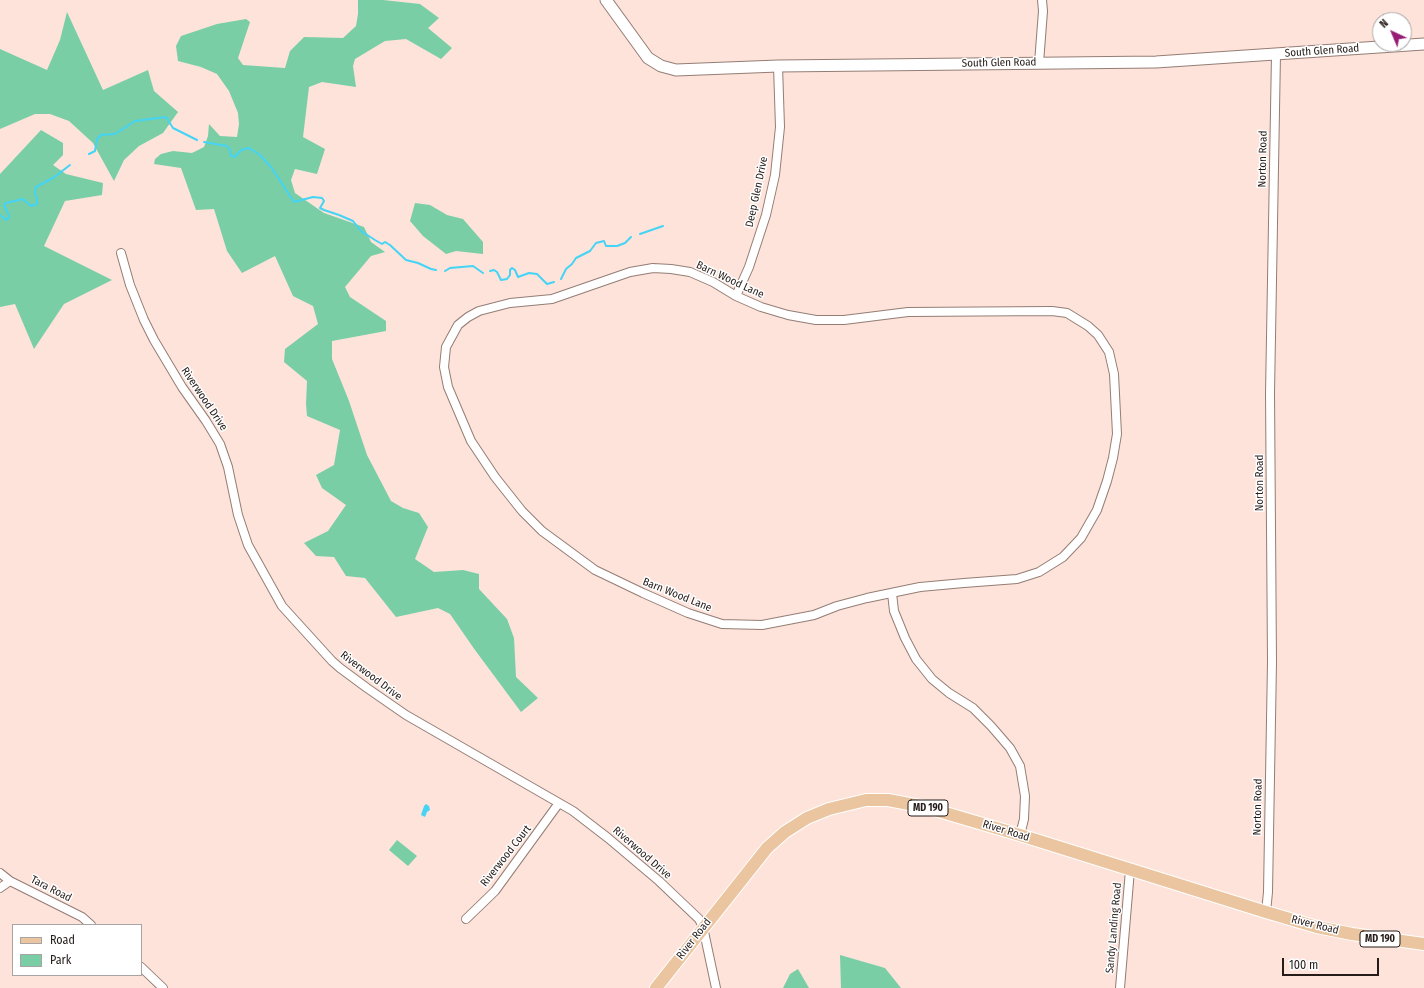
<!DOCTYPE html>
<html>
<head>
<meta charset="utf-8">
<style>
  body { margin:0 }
  #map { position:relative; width:1424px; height:988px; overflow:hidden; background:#fde3da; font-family:"Fira Sans Condensed",sans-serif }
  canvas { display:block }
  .legend { position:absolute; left:12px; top:924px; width:130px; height:52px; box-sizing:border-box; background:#fff; border:1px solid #a8a4a3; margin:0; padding:5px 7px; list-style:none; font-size:12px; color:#251c19 }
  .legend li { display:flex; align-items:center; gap:8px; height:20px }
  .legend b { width:20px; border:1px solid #a8a4a3 }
  .north { position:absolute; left:1372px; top:12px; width:40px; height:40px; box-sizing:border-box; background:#fff; border:1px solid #a8a4a3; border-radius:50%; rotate:316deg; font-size:11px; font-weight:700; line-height:16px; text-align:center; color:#251c19 }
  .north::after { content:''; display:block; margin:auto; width:14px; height:18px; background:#971c75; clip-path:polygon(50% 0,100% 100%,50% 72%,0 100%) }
  .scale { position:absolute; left:1282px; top:958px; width:97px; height:18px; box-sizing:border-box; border:2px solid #251c19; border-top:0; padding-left:5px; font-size:12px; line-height:14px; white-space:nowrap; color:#251c19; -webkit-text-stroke:3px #fff; paint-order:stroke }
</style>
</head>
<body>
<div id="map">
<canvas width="1424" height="988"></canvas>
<ul class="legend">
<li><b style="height:5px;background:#ebc5a0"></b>Road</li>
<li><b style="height:11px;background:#79cea6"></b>Park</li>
</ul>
<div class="north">N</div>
<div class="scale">100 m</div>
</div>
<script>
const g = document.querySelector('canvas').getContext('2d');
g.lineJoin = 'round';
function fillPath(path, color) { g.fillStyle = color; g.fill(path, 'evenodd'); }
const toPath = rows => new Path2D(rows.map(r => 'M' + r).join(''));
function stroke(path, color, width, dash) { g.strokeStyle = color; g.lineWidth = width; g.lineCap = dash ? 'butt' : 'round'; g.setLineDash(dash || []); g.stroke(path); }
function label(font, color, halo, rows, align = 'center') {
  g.font = font + ' "Fira Sans Condensed",sans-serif'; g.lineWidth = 3; g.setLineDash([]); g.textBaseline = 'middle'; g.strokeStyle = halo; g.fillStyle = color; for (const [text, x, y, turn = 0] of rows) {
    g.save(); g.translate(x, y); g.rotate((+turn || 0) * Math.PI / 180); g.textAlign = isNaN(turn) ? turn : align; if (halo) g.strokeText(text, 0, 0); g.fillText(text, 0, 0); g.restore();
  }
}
fillPath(toPath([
  [358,0,383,0,420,4,439,18,428,28,452,48,441,59,406,39,385,41,355,59,353,66,356,87,322,82,309,87,303,137,325,149,317,174,295,169,291,180,295,193,324,213,364,227,371,242,385,252,371,256,345,287,350,297,386,321,386,331,332,341,332,359,349,401,367,455,391,501,403,508,419,513,428,527,415,559,434,572,463,570,479,574,479,589,507,619,514,638,516,677,538,698,521,712,475,650,450,614,438,608,396,617,365,578,346,576,334,557,316,556,304,543,328,531,346,505,322,488,316,475,334,465,340,430,307,416,306,404,307,381,284,362,285,349,318,324,313,306,293,296,275,256,242,273,227,251,214,209,196,210,181,168,154,164,155,159,161,154,173,151,192,153,204,147,208,136,209,124,220,136,237,137,239,124,238,113,229,91,217,74,201,67,178,61,176,46,181,36,217,24,246,19,250,22,238,58,243,65,285,68,290,51,304,37,343,38,356,26,358,14],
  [67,12,103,90,148,70,154,91,178,112,163,133,139,146,124,160,114,181,93,143,69,121,50,114,35,114,0,129,0,49,47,70,60,40],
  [41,130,63,143,63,155,53,165,66,174,103,183,102,195,65,201,44,246,112,280,64,304,34,349,15,304,0,307,0,174],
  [415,203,430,205,447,215,463,219,483,242,483,254,456,251,446,254,423,236,410,221],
  [397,840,417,856,408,866,389,850],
  [840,955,885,968,901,988,841,988],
  [798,969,809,988,783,988,790,974]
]), '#79cea6');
fillPath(toPath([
  [426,804,429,806,430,810,427,812,425,817,421,815,424,806]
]), '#45d4f5');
stroke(toPath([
  [204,142,227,146,230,150,231,156,235,157,241,150,249,148,260,155,271,167,294,202,313,197,322,198,324,201,320,208,324,210,339,215,353,221,361,231,375,240,382,244,385,242,390,245,406,260,418,263,431,269,436,270],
  [89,154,95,151,97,139,101,135,115,134,135,121,143,120,166,117,173,128,197,140],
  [0,215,6,220,9,217,8,213,4,205,6,203,23,199,31,206,37,204,37,199,35,192,36,187,53,178,70,165],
  [640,234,663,226],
  [445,271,450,268,473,266,483,273],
  [490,271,494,270,497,272,501,280,507,279,510,275,510,270,512,268,515,270,518,277,529,273,537,274,547,284,554,282],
  [561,279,566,269,572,264,576,258,590,251,596,243,604,241,606,246,617,246,625,243,631,237]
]), '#45d4f5', 2);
const minor = toPath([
  [1039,63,1043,11,1042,0],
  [121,253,130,285,144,320,154,340,182,387,206,421,220,444,228,467,238,515,248,545,282,606,332,661,340,668,367,688,406,715,573,811,608,838,659,881,699,919,703,927,716,988],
  [653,268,671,269,690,272,713,282,736,296,761,307,788,315,816,320,844,320,908,312,1052,311,1067,313,1088,326,1098,335,1109,352,1114,374,1117,434,1113,458,1107,481,1097,510,1081,538,1063,557,1039,572,1017,579,964,583,920,587,867,598,837,606,814,615,762,625,722,624,688,613,643,593,595,570,542,531,522,511,495,477,471,441,448,387,444,367,446,347,458,325,468,317,479,311,510,303,552,299,630,272,653,268],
  [736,296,749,267,766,215,775,175,780,127,778,66],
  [892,593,894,611,905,638,916,659,932,679,949,693,973,708,991,726,1010,748,1020,766,1025,796,1024,819,1020,835],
  [0,873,10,881,82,917,91,925],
  [0,888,10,881],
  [1266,912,1268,892,1272,662,1270,393,1276,54],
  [466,919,495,891,559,803],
  [141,967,163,988],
  [1120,988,1130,870]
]);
const secondary = toPath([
  [606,0,648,58,661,66,676,70,778,66,1156,62,1424,44]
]);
const primary = toPath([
  [656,988,767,848,785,832,807,818,829,809,866,800,888,800,925,807,1020,835,1266,912,1317,927,1352,934,1424,944]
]);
stroke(minor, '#947d75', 10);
stroke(secondary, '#947d75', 13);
stroke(primary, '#fff', 14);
stroke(minor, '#fff', 8);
stroke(secondary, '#fff', 11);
stroke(primary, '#ebc5a0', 12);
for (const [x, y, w] of [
  [928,808,40],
  [1380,939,40]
]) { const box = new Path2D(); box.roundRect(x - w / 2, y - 8, w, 16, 3); g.fillStyle = '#fff'; g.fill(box); stroke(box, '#251c19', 1); }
label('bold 10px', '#251c19', null, [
  ["MD 190",928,808],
  ["MD 190",1380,939]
]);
label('11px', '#251c19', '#fff', [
  ["South Glen Road",1322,51,-4],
  ["South Glen Road",999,63,-1],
  ["Norton Road",1263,159,-89],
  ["Deep Glen Drive",757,192,-78],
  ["Barn Wood Lane",730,280,25],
  ["Riverwood Drive",204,399,56],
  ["Norton Road",1260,483,-90],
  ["Barn Wood Lane",677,595,22],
  ["Riverwood Drive",371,676,37],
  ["Norton Road",1258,807,-89],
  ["River Road",1006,831,17],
  ["Riverwood Drive",642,853,41],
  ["Riverwood Court",506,856,-52],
  ["Tara Road",51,889,27],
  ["River Road",1315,925,14],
  ["Sandy Landing Road",1114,928,-85],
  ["River Road",694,939,-52]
]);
</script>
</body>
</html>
